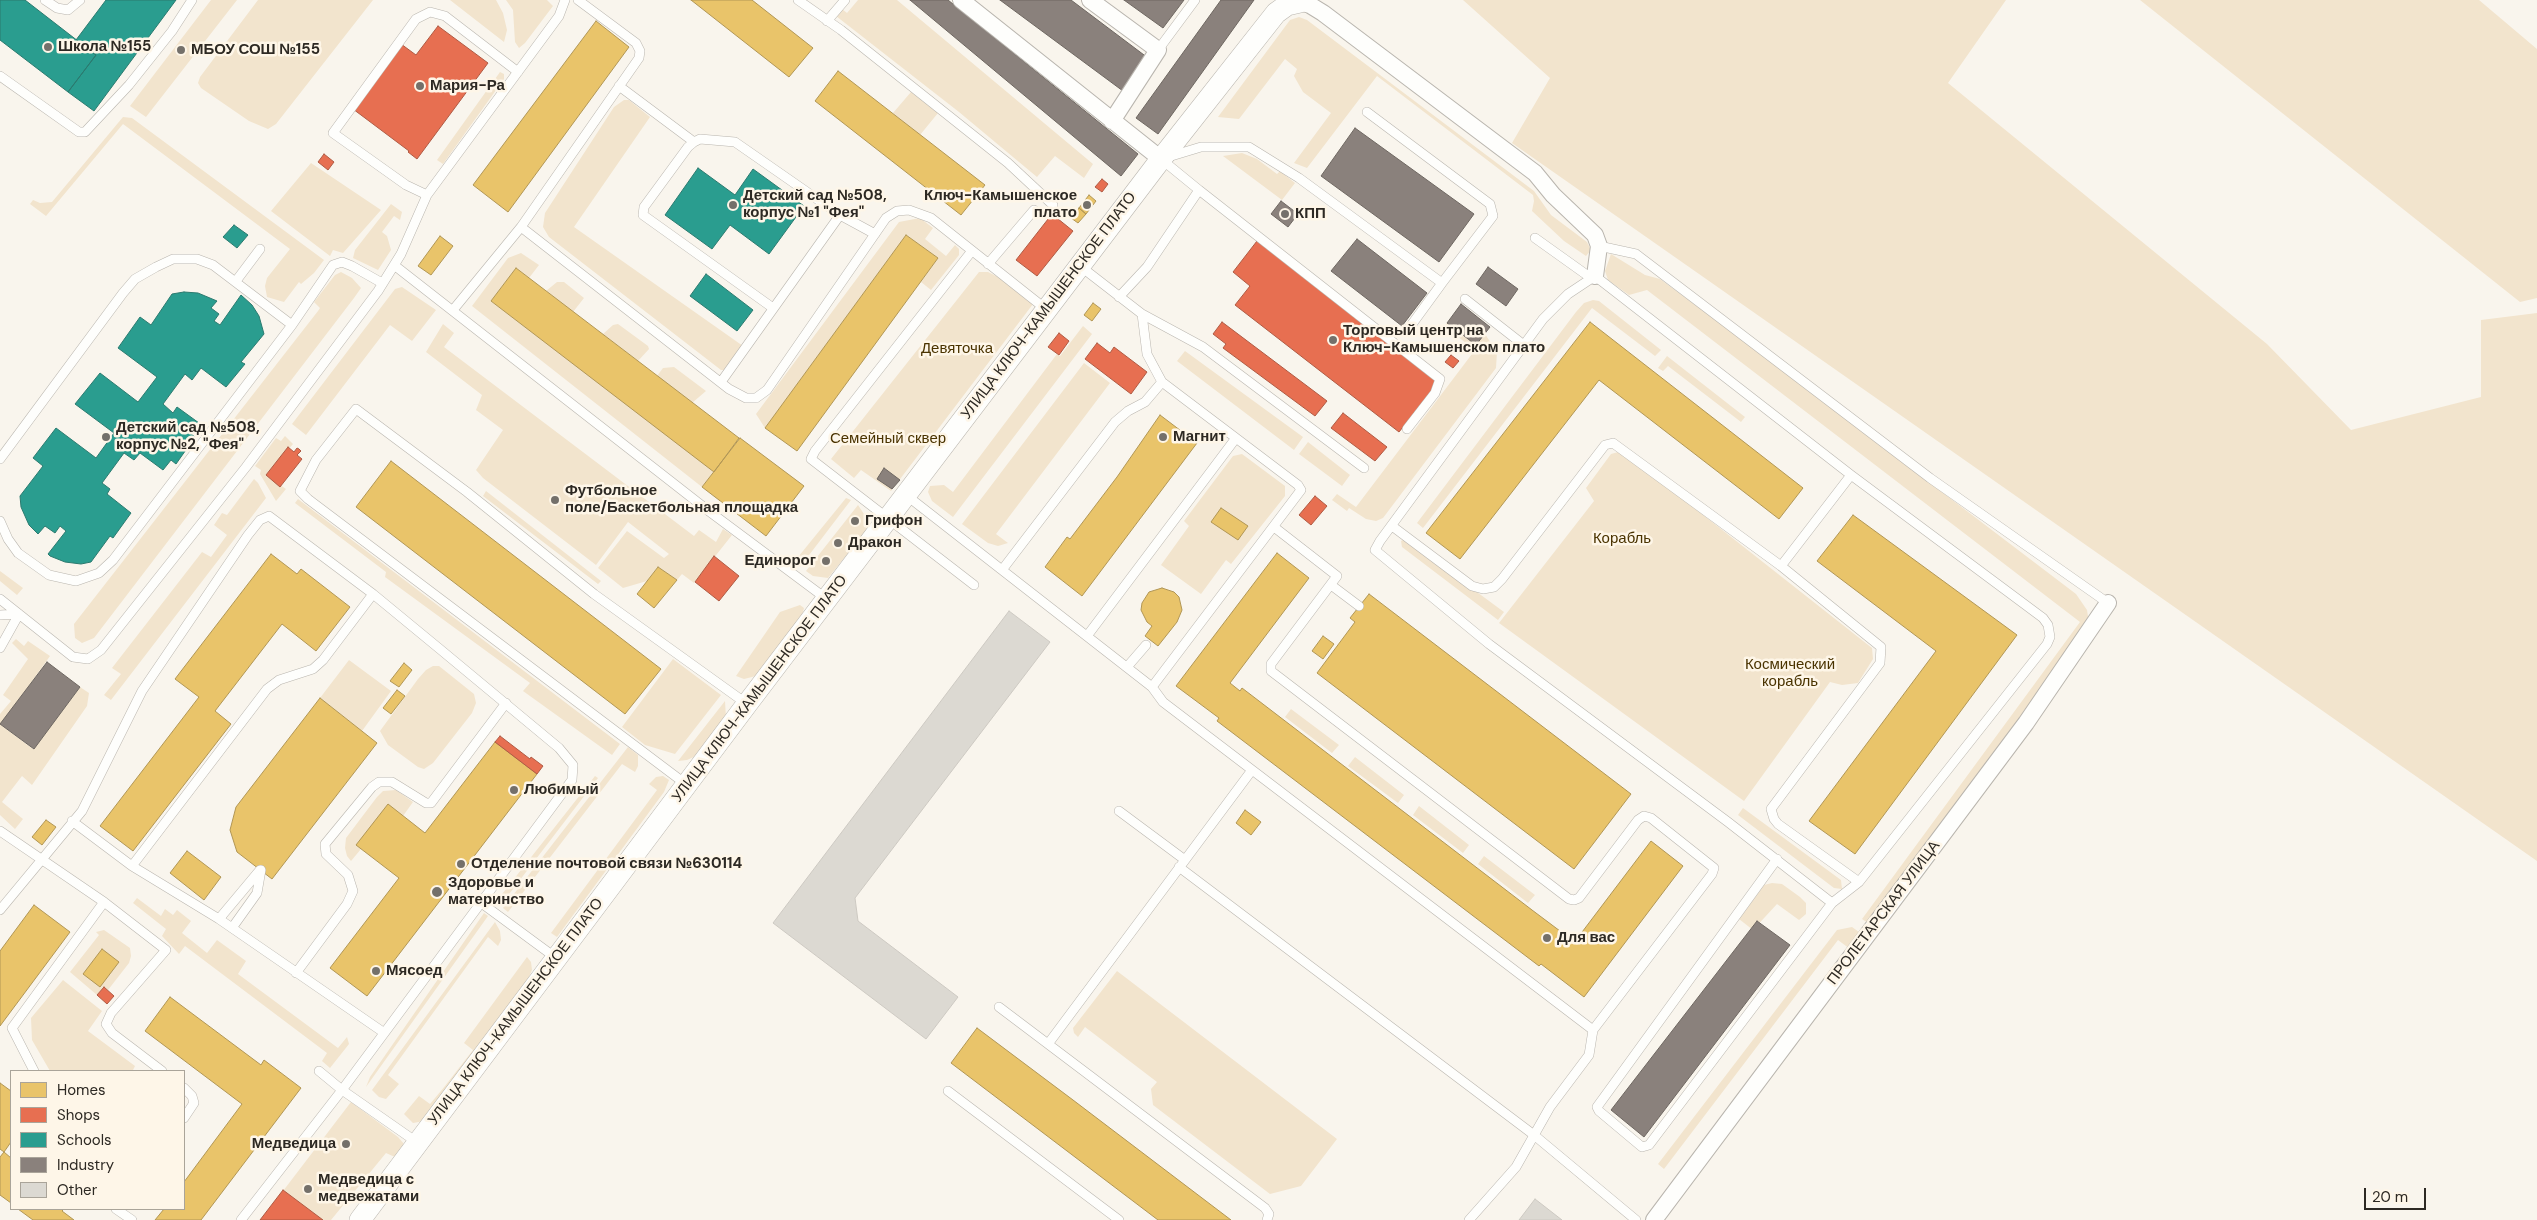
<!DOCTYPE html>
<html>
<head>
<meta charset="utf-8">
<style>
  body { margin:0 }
  #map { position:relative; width:2537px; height:1220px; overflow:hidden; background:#f9f5ed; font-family:"DM Sans",sans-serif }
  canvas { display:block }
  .legend { position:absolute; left:10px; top:1070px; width:175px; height:140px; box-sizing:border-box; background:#fef6e8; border:1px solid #aaa499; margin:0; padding:6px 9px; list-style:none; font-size:15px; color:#2d2923 }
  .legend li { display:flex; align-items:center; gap:10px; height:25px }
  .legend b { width:25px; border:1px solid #aaa499 }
  .scale { position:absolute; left:2364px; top:1188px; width:62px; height:22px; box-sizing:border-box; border:2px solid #2d2923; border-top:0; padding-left:6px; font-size:15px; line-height:18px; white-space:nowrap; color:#2d2923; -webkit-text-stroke:4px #fef6e8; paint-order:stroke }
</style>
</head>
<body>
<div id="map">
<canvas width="2537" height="1220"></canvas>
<ul class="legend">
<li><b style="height:14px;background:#e9c46a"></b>Homes</li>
<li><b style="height:14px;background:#e76f51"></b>Shops</li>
<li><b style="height:14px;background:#2a9d8f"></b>Schools</li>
<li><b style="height:14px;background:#8a817c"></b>Industry</li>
<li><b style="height:14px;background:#dcd9d2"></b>Other</li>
</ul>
<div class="scale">20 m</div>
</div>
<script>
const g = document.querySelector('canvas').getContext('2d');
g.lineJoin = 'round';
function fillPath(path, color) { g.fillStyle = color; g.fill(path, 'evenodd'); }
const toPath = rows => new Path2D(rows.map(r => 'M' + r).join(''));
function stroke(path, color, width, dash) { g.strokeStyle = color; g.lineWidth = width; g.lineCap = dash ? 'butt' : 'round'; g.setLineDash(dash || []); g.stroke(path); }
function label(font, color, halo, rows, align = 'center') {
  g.font = font + ' "DM Sans",sans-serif'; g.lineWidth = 5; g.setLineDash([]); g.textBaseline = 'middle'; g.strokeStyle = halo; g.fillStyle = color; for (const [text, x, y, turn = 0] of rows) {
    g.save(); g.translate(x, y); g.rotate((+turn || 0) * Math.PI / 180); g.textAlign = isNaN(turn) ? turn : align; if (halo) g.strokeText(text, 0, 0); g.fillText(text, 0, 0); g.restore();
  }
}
fillPath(toPath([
  [211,0,237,0,146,117,130,106],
  [258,0,373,0,276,124,268,129,249,121,201,88,198,83,200,77],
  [450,0,496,0,503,13,507,30,504,42],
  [506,0,547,0,553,6,525,43,519,48,515,42,513,10],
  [858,0,897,0,1093,164,1084,178,1055,156,1037,177,959,112,836,16,842,9,847,13],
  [1463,0,2006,0,1948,83,2267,344,2351,430,2481,397,2481,320,2537,313,2537,861,1512,143,1550,78],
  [2140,0,2479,0,2537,49,2537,298,2520,302],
  [1299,17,1307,20,1534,191,1551,215,1587,242,1591,250,1586,256,1564,241,1532,211,1534,201,1533,195,1377,76,1307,168,1294,163,1331,113,1303,92,1294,76,1297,69,1285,59,1239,119,1218,117,1290,20],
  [500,72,504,74,504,79,443,164,437,160],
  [911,92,938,113,920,135,893,113],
  [624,100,629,100,650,117,574,227,743,346,726,370,721,370,549,237,543,227,545,213,614,107],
  [123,117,132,118,324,260,314,273,301,284,299,282,284,302,267,297,265,286,267,278,290,249,123,124,46,216,30,204,33,200,40,203,52,202],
  [1242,153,1257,159,1277,174,1280,171,1295,183,1282,200,1223,156],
  [311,163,381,210,343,253,333,250,330,256,271,211],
  [391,204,402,212,400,220,394,216,382,232,387,236,391,250,378,270,353,258,355,250],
  [920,218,933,228,925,239,946,256,955,245,959,249,959,255,931,290,921,282,938,258,906,235,765,428,756,414,899,222],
  [521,253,539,265,529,278,516,268,491,301,714,471,702,487,472,306,508,258],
  [1611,254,1645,275,1660,279,1713,318,2076,594,2087,610,2089,623,1871,925,1862,919,2080,622,1647,290,1629,295,1608,280,1605,271],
  [341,272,352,278,361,288,354,298,94,638,82,643,75,638,74,624,318,311,320,308,314,302,335,275],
  [979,272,988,272,998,277,1033,304,891,491,861,470,854,478,831,459],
  [557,282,564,282,584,298,573,312,546,291],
  [402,287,436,310,412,341,390,325,306,435,292,424,395,289],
  [1593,300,1599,301,1661,350,1655,356,1592,308,1423,528,1417,523,1576,312,1584,303],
  [1447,323,1476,345,1485,334,1497,352,1496,368,1383,518,1376,521,1366,519,1349,508,1347,511,1332,500,1337,494,1356,507,1475,350,1444,326],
  [443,324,454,333,444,347,694,536,699,530,716,542,723,529,732,535,694,583,682,574,677,580,658,567,647,581,623,588,598,568,627,531,664,558,669,554,628,522,596,565,483,478,476,470,503,430,476,410,482,395,426,352],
  [618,324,648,346,649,349,638,361,603,334,613,325],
  [1083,326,1092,334,953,517,932,501,928,492,930,486,944,485,953,492,1057,354,1060,356],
  [1185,351,1303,437,1294,450,1177,361],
  [1667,356,1745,417,1741,422,1668,366,1663,371,1658,368],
  [1084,363,1110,383,996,534,1008,543,998,546,988,543,962,524],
  [674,367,706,391,692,403,657,376,663,368],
  [285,436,293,444,266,475,286,489,276,501,260,474,261,470,255,466,276,438,281,441],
  [1308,442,1350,475,1342,486,1299,454],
  [1622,451,1872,648,1873,659,1858,683,1842,685,1830,682,1744,801,1499,623,1594,501,1586,488,1611,454],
  [1242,454,1285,486,1285,496,1231,564,1226,560,1201,594,1161,565,1189,526,1184,521,1233,456],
  [254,479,258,483,266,498,111,700,104,695,121,674,112,668,202,552,211,557,227,535,214,525,222,513,227,515],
  [486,491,601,581,598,584,483,496],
  [846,498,851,500,800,567,794,562],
  [298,499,620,744,612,755,523,691,530,683,385,577,386,572,295,503],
  [858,505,868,520,866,531,828,578,813,576,806,571],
  [1405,539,1504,612,1498,620,1402,547,1401,541],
  [0,571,23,588,17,595,0,581],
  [800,605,804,608,801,620,756,676,744,679,736,676,780,612],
  [16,639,24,646,28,641,50,656,1,725,33,749,80,687,89,693,87,706,32,785,22,776,2,802,23,819,15,829,0,815,0,714,11,701,3,695,28,659,12,643],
  [673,659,721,695,675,754,645,745,622,727],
  [349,660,391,691,362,731,320,698],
  [433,666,439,666,474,694,476,703,472,713,433,763,424,769,418,767,388,745,380,731,418,679,426,670],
  [725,701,726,718,696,756,687,760,678,761],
  [1291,709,1339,745,1332,753,1285,717],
  [628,747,638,755,638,766,635,772,622,764,508,912,503,908],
  [1355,757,1404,795,1398,803,1348,766],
  [595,776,598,778,500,906,495,903],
  [663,776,669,780,664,792,557,937,551,933,657,790,649,784,656,777],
  [396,790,413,802,403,816,361,849,351,861,347,856,345,848,346,838,377,797,383,791],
  [1419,806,1469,845,1463,853,1413,815],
  [1743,808,1841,880,1842,889,1834,888,1738,815],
  [1484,856,1535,895,1528,903,1478,864],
  [1772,883,1782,884,1800,897,1806,903,1806,914,1799,920,1777,904,1753,930,1739,919,1764,885],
  [137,898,161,916,165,909,173,915,177,910,191,921,182,933,207,953,217,940,246,961,238,974,338,1048,347,1037,349,1044,330,1068,322,1061,327,1053,185,946,179,954,162,936,166,929,133,903],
  [484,913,488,916,366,1087,370,1077],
  [495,922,500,931,501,940,498,946,488,937,388,1075,399,1084,386,1099,379,1097,372,1090],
  [1852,927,1866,937,1854,952,1838,940,1664,1169,1658,1164,1837,930],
  [104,930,130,948,131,956,129,963,108,990,104,987,97,995,70,972,99,935,96,932],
  [527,957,531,962,532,970,528,979,424,1121,413,1123,404,1114,419,1096,430,1104,445,1086,473,1050,464,1043],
  [1117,971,1337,1139,1301,1186,1270,1194,1153,1105,1151,1089,1157,1082,1085,1027,1078,1037,1074,1033,1073,1028],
  [63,980,102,1011,88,1031,135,1066,133,1070,135,1071,50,1071,32,1040,31,1018],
  [351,1102,398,1137,404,1144,403,1151,397,1158,386,1153,331,1220,323,1220,283,1191]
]), '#f2e4cd');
const homes = toPath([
  [691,0,752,0,813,48,789,77,691,0],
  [596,21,629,47,508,212,473,185,596,21],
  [838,71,985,185,961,215,815,101,838,71],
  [1089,195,1096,201,1086,214,1079,208,1089,195],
  [1079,208,1086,214,1078,223,1071,218,1079,208],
  [906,235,938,258,797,451,765,428,906,235],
  [440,236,453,246,431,275,418,266,440,236],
  [516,268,739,438,714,472,491,301,516,268],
  [1093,303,1101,309,1092,321,1084,315,1093,303],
  [1590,322,1803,488,1779,519,1599,380,1460,559,1426,533,1590,322],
  [1160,415,1197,443,1082,596,1045,567,1067,537,1070,539,1117,477,1160,415],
  [740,438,804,486,766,536,702,487,740,438],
  [391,461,661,669,625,714,356,507,391,461],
  [1221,508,1248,526,1238,540,1211,522,1221,508],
  [1853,515,2017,635,1855,854,1809,821,1936,651,1817,561,1853,515],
  [1277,553,1309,578,1230,683,1240,691,1242,688,1532,910,1564,934,1562,936,1573,944,1651,841,1683,866,1584,997,1541,964,1539,966,1217,721,1219,718,1176,686,1277,553],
  [271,554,297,574,301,569,350,607,316,651,282,624,215,711,231,724,133,851,100,826,199,697,175,679,271,554],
  [658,567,677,580,654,608,637,594,658,567],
  [1162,588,1174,592,1179,597,1182,610,1177,622,1158,646,1145,636,1152,626,1147,622,1141,610,1142,603,1149,592,1162,588],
  [1369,594,1631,794,1574,869,1317,673,1355,622,1350,618,1369,594],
  [1323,636,1334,644,1323,659,1312,651,1323,636],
  [404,663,412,670,399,687,390,681,404,663],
  [397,690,405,696,391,714,383,708,397,690],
  [320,698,377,743,272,879,237,852,230,830,236,807,320,698],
  [495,742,537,774,367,996,330,968,399,878,356,845,388,804,425,833,495,742],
  [1245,810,1261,822,1251,835,1236,823,1245,810],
  [46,820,56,827,42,845,32,837,46,820],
  [187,851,221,877,204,900,170,873,187,851],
  [34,905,70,932,0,1026,0,951,34,905],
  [102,949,119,962,100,987,83,974,102,949],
  [170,997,261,1065,264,1060,301,1088,201,1220,155,1220,164,1209,184,1209,184,1182,242,1104,145,1031,170,997],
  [977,1028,1073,1100,1231,1220,1158,1220,951,1063,977,1028],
  [0,1083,11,1091,11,1142,4,1152,0,1149,0,1083],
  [4,1152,11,1158,11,1203,0,1195,0,1157,4,1152],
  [18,1209,64,1209,62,1211,74,1220,33,1220,18,1209]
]);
fillPath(homes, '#e9c46a');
stroke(homes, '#b19655', 1);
const shops = toPath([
  [438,26,488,63,417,159,408,152,409,151,353,109,401,44,416,55,438,26],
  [324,154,334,162,328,170,318,162,324,154],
  [1102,179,1108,184,1102,192,1095,187,1102,179],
  [1052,214,1073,231,1037,276,1016,260,1052,214],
  [1257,241,1439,381,1399,432,1235,305,1250,286,1233,272,1257,241],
  [1222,322,1327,401,1315,416,1223,348,1226,344,1213,334,1222,322],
  [1059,333,1069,341,1059,355,1048,347,1059,333],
  [1097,343,1110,353,1114,347,1147,372,1131,394,1085,359,1097,343],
  [1451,355,1459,361,1453,368,1445,362,1451,355],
  [1343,413,1387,447,1375,461,1331,428,1343,413],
  [288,447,294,452,297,448,299,449,301,451,297,455,302,459,280,487,266,475,288,447],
  [1315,496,1327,506,1311,525,1299,515,1315,496],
  [714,556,739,576,719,601,695,582,714,556],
  [500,736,530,759,531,757,543,766,537,774,495,742,500,736],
  [104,987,114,996,107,1004,97,995,104,987],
  [283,1190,323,1220,260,1220,283,1190]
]);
fillPath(shops, '#e76f51');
stroke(shops, '#af5a43', 1);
const schools = toPath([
  [0,0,25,0,96,55,68,92,0,40,0,0],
  [106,0,176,0,94,111,68,92,96,55,76,40,106,0],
  [698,168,735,195,753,169,804,206,769,254,730,225,712,249,665,215,698,168],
  [234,225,248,235,237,248,223,237,234,225],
  [706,274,753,310,737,331,690,296,706,274],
  [184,292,198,293,217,301,211,308,219,314,214,321,220,325,241,295,252,305,259,316,264,334,241,362,245,364,226,387,201,368,192,380,185,374,163,404,173,413,177,407,199,423,191,434,195,437,176,464,171,460,163,470,140,453,134,460,124,453,102,483,110,489,107,494,131,513,113,538,110,536,91,562,81,564,65,562,50,556,48,554,66,531,60,526,55,533,45,526,38,534,29,525,21,507,20,496,43,466,33,458,56,428,96,458,114,433,75,404,100,373,138,402,157,377,118,348,140,317,151,325,172,294,184,292]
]);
fillPath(schools, '#2a9d8f');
stroke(schools, '#2b7a6f', 1);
const industry = toPath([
  [910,0,948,0,1138,154,1121,176,910,0],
  [1000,0,1071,0,1148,58,1123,91,1000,0],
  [1124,0,1184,0,1163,28,1124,0],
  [1221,0,1254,0,1158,134,1136,118,1221,0],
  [1355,128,1474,214,1439,262,1321,176,1355,128],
  [1281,201,1298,214,1288,227,1271,214,1281,201],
  [1357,239,1427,293,1402,326,1331,271,1357,239],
  [1488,267,1518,289,1506,306,1476,284,1488,267],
  [1461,304,1490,327,1476,345,1447,323,1461,304],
  [884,468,900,480,892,489,877,479,884,468],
  [47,662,80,687,34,749,0,724,47,662],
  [1757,921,1790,945,1644,1137,1611,1110,1757,921]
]);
fillPath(industry, '#8a817c');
stroke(industry, '#6e6761', 1);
const building = toPath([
  [1009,611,1050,642,855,898,858,921,958,997,926,1039,773,923,1009,611],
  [1535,1199,1562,1220,1519,1220,1535,1199]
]);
fillPath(building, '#dcd9d2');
stroke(building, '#cdc9c2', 1);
const service = toPath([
  [45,0,57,8,68,10,80,0],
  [798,0,841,30,1008,163,1053,205],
  [827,21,845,0],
  [1158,50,1195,0],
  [0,76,79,132,85,132,129,85,172,31,192,0],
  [619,86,694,142],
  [1168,157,1201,147,1249,147,1299,178,1442,283,1493,216,1490,204,1367,112],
  [1199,190,1440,379,1435,393,1407,429],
  [427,195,406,185,333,133,416,19,430,12,445,16,518,72],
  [521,227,729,389,746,398,756,398,767,390,886,218,897,211,909,210,931,218,1047,310],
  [1535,238,1591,278],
  [1599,246,1636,254,1930,478,2108,603],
  [971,252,815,451,811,459,974,585],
  [988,264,1034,210],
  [394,265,710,512,828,600],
  [1080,266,1142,314,1147,354,1162,382,1298,485,1301,490,1152,687],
  [236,281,260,249],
  [1119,297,1147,267,1199,190,1161,159],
  [1465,299,1525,346],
  [773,308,643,215,644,207,688,147,694,142,700,139,735,142,840,215,875,234],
  [453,310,521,227,639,58,640,51,636,43,578,0],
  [1142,314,1203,347,1364,468],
  [1407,331,1442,283],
  [721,382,840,215],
  [0,459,123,293,135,279,156,267,173,259,197,259,213,265,292,325],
  [906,495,1002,570,1115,422,1128,411,1145,402,1162,382],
  [0,521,8,539,18,553,49,575,76,581,99,573,113,560,292,325,333,265,342,262,352,266,382,283],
  [1392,526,1472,586,1483,589,1494,587,1502,579,1605,445,1613,443,1781,566,1881,647,1880,663,1771,809,1774,819,1778,824,1859,882,1832,903,1649,1145,1642,1147,1599,1111,1597,1107,1777,859],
  [1781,566,1851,475],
  [1002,570,1152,687,1163,702,1593,1030,1712,874,1714,868,1651,818,1644,816,1638,820,1579,898,1574,900,1569,899,1271,671,1271,664,1337,576,1274,527],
  [1331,585,1359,606],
  [0,599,73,657,88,659,101,650,246,467,378,291,401,254,427,195,559,16,565,0],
  [0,615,19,614],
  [1087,636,1236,438],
  [0,648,19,614],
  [1127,667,1146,645],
  [687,785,308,499,300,491,316,460,356,409,467,492,594,594,747,704],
  [1119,811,1185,860],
  [72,821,132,866,219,919,383,1032],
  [0,831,104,902,166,950,111,1013,106,1024,112,1033,162,1071],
  [132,866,267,689,279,680,313,669,323,660,373,594],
  [1179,867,1534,1135,1636,1220],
  [480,902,556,958],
  [1832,903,1728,822,1489,644,1375,550,1380,541,1543,319,1568,294,1595,276,1851,475,2043,618,2048,625,2050,637,2047,644,1859,882],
  [0,910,82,811,142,691,248,535,260,520,269,516,373,594,441,650,559,748,573,765,572,780,342,1090,418,1143],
  [219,919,260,870],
  [232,928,257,893,261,870],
  [296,973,347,904,353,891,348,875,326,854,325,844,372,787,379,782,392,782,426,803,431,803,506,703],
  [999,1007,1048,1044,1252,770],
  [1048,1044,1265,1208,1269,1214,1267,1220],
  [34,1071,12,1028,104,902],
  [184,1088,192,1096,194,1103,184,1118],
  [948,1091,1119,1220],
  [116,1209,132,1220],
  [241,1220,342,1090,319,1071],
  [1469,1220,1516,1167,1550,1107,1589,1055,1593,1030]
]);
const minor = toPath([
  [961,0,1161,159],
  [1090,0,1158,50,1112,121],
  [1300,2,1310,5,1323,13,1535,173,1553,195,1595,235,1599,246,1595,276],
  [1654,1220,2026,723,2108,603]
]);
const tertiary = toPath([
  [360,1220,747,704,1161,159,1276,13,1287,5,1300,2]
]);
stroke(service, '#b9b5ae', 10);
stroke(minor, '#b9b5ae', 18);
stroke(tertiary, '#b9b5ae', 22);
stroke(service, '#fefefc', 9);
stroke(minor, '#fefefc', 16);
stroke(tertiary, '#fefefc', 21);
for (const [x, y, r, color] of [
  [48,47,5,"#74706a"],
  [181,50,5,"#74706a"],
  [420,86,5,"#74706a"],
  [733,205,5,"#74706a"],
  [1087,205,5,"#74706a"],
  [1285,214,5,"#74706a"],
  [1333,340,5,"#74706a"],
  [106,437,5,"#74706a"],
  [1163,437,5,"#74706a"],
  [555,500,5,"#74706a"],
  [855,521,5,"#74706a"],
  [838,543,5,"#74706a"],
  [826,561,5,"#74706a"],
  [514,790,5,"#74706a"],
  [461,864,5,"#74706a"],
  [437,892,6,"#74706a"],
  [1547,938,5,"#74706a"],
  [376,971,5,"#74706a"],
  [346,1144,5,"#74706a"],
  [308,1189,5,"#74706a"]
]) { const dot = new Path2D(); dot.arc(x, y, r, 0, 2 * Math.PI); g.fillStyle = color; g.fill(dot); stroke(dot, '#fef6e8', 2); }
label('bold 15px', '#2d2923', '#fef6e8', [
  ["Школа №155",58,47],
  ["МБОУ СОШ №155",191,50],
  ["Мария-Ра",430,86],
  ["Детский сад №508,",743,196],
  ["корпус №1 \"Фея\"",743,213],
  ["Ключ-Камышенское",1077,196,"right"],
  ["плато",1077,213,"right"],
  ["КПП",1295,214],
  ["Торговый центр на",1343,331],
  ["Ключ-Камышенском плато",1343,348],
  ["Детский сад №508,",116,428],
  ["корпус №2, \"Фея\"",116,445],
  ["Магнит",1173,437],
  ["Футбольное",565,491],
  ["поле/Баскетбольная площадка",565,508],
  ["Грифон",865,521],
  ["Дракон",848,543],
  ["Единорог",816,561,"right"],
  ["Любимый",524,790],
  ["Отделение почтовой связи №630114",471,864],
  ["Здоровье и",448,883],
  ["материнство",448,900],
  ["Для вас",1557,938],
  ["Мясоед",386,971],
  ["Медведица",336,1144,"right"],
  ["Медведица с",318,1180],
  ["медвежатами",318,1197]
], 'left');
label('15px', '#2d2923', '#fef6e8', [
  ["УЛИЦА КЛЮЧ-КАМЫШЕНСКОЕ ПЛАТО",1049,306,-53],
  ["УЛИЦА КЛЮЧ-КАМЫШЕНСКОЕ ПЛАТО",760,689,-53],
  ["ПРОЛЕТАРСКАЯ УЛИЦА",1884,913,-53],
  ["УЛИЦА КЛЮЧ-КАМЫШЕНСКОЕ ПЛАТО",516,1012,-53]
]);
label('15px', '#4a3300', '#fef6e8', [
  ["Девяточка",957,349],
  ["Семейный сквер",888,439],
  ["Корабль",1622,539],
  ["Космический",1790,665],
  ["корабль",1790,682]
]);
</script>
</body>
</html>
